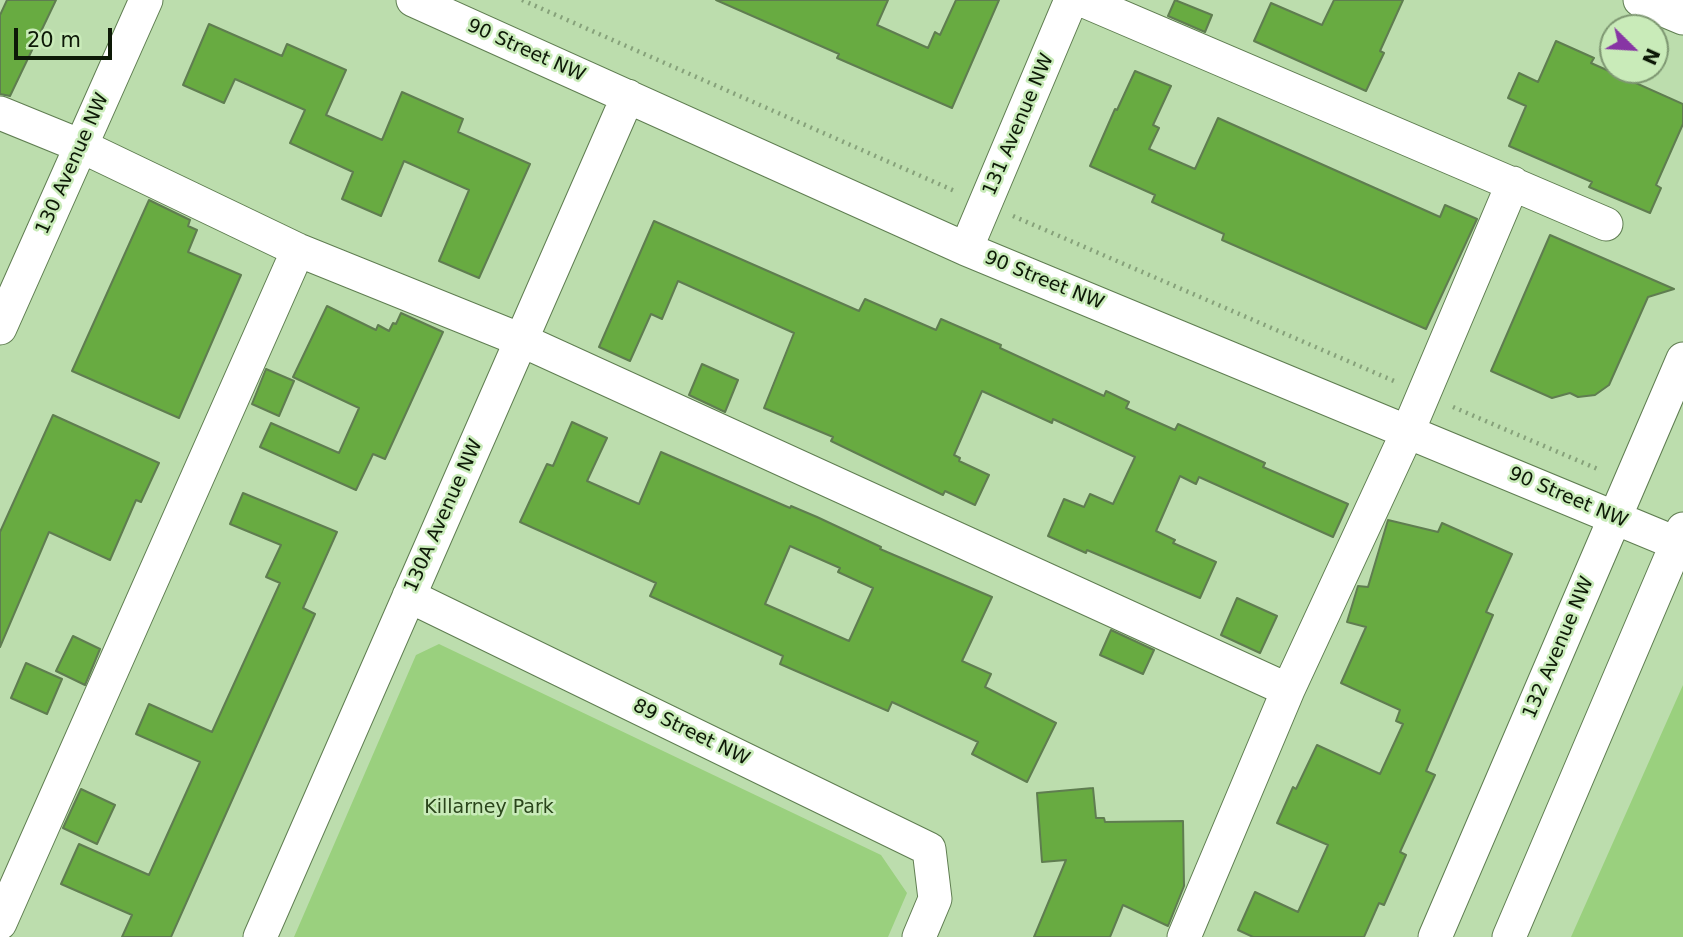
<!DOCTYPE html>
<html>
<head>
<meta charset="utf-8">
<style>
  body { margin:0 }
  #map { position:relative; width:1683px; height:937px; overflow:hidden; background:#bcddad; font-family:"DejaVu Sans",sans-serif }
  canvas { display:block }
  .north { position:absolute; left:1599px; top:14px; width:70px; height:70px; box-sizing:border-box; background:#c9ebb9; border:2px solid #7e9772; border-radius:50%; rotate:114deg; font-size:19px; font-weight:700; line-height:28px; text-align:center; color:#0d1907 }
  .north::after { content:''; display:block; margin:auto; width:24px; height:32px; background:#8735a4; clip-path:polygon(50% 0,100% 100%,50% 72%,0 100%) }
  .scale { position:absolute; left:14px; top:28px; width:98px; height:32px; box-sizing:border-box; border:4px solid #0d1907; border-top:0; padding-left:9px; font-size:21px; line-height:24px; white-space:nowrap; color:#0d1907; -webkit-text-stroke:5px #c9ebb9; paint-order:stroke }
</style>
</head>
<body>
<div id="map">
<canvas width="1683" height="937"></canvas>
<div class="north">N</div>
<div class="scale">20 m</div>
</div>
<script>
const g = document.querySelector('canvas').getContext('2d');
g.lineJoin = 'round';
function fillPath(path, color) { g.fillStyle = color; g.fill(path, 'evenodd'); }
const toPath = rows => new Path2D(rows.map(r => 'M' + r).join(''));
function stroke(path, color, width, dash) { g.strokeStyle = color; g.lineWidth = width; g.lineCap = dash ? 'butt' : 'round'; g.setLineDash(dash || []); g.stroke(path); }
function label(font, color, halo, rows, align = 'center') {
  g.font = font + ' "DejaVu Sans",sans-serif'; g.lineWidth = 5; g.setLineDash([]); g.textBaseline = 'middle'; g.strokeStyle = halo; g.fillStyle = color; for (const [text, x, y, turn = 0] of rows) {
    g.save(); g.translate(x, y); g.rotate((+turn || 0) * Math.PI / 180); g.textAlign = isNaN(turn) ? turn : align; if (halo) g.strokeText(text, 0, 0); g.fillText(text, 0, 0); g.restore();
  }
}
fillPath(toPath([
  [439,644,881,855,907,893,888,937,294,937,416,655],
  [1683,685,1683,937,1571,937]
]), '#9ad07e');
const building = toPath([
  [7,0,56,0,10,96,0,94,0,15,7,0],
  [716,0,888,0,877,25,928,48,935,32,940,35,956,0,999,0,952,108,837,58,839,54,716,0],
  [1175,0,1212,15,1205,32,1168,16,1175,0],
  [1334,0,1403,0,1380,51,1384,53,1366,91,1254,41,1271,3,1322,25,1334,0],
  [209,24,282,56,287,44,346,70,326,115,382,140,402,92,463,119,458,132,530,164,479,278,439,261,469,190,404,161,381,216,342,199,353,172,290,143,305,110,235,79,224,103,183,85,209,24],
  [1556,41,1594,58,1591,63,1683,104,1683,124,1656,185,1661,188,1650,213,1589,187,1592,182,1509,146,1526,106,1508,98,1519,73,1538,82,1556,41],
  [1135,71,1171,86,1153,125,1159,128,1149,149,1195,169,1218,118,1440,217,1445,205,1477,219,1426,329,1222,240,1224,234,1152,202,1155,195,1090,166,1115,109,1117,110,1135,71],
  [149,200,190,220,188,226,197,230,188,252,241,275,179,418,72,371,149,200],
  [654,221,859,311,865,299,936,330,941,319,1001,345,1000,348,1104,396,1106,391,1129,402,1126,408,1175,430,1178,424,1265,463,1263,467,1348,504,1333,537,1199,477,1196,484,1180,476,1156,531,1175,540,1173,543,1216,562,1200,598,1087,550,1086,553,1048,536,1064,499,1084,507,1090,494,1113,504,1135,457,1053,419,1052,423,982,391,954,455,960,458,959,461,989,475,975,505,945,491,943,495,831,441,833,437,764,408,794,333,678,281,662,319,651,314,630,361,599,347,654,221],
  [1550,235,1674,289,1648,297,1609,385,1595,395,1578,397,1570,393,1552,398,1491,371,1550,235],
  [327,306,376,330,378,325,389,331,393,323,396,324,401,313,443,332,385,459,373,454,356,490,260,447,271,423,339,453,359,408,293,377,327,306],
  [702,364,738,380,725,412,689,395,702,364],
  [266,369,294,381,279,416,252,404,266,369],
  [53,415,159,463,141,502,136,500,110,560,49,532,0,647,0,532,53,415],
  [572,422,607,438,587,481,639,504,661,452,790,508,791,506,817,517,881,547,880,549,992,597,962,661,991,674,985,687,1056,723,1027,782,972,754,978,742,892,702,888,711,780,664,783,656,650,596,656,583,520,522,547,464,553,466,572,422],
  [790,546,840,568,838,572,873,588,849,641,765,604,790,546],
  [243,493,337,532,303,608,315,614,171,937,122,937,132,915,61,884,79,844,149,875,200,762,136,734,149,704,212,732,280,583,266,577,281,545,230,524,243,493],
  [1388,520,1438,532,1442,523,1512,554,1486,612,1493,615,1426,771,1435,775,1400,852,1406,855,1384,905,1379,903,1364,937,1253,937,1238,930,1255,892,1298,912,1328,845,1277,823,1293,787,1296,789,1317,745,1380,774,1403,724,1396,721,1400,710,1341,683,1366,627,1347,622,1358,586,1368,587,1388,520],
  [1237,598,1277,616,1260,653,1221,635,1237,598],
  [1111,630,1154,650,1143,674,1100,655,1111,630],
  [73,636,100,649,85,685,56,671,73,636],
  [26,663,62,679,47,714,11,698,26,663],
  [1093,788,1096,818,1104,818,1105,822,1183,821,1184,886,1168,926,1123,905,1110,937,1034,937,1066,860,1042,862,1037,793,1093,788],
  [81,789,115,805,97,844,63,828,81,789]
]);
fillPath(building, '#68ab41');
stroke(building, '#5f7d50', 2);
const minor = toPath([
  [413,0,966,249,1683,546],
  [1082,0,1606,224],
  [1640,0,1683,18],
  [0,113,81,146,298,250,521,340,1288,690],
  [966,249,1071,0],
  [0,328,146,0],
  [409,596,929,849,935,899,919,937],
  [0,923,298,250],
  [260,937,628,96],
  [1184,937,1288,690,1408,431,1513,183],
  [1435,937,1683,359],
  [1509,937,1683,529]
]);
stroke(minor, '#5f7d51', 35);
stroke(toPath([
  [522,0,957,192],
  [1013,216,1394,381],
  [1453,407,1600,470]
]), '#86a17a', 4.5, [2, 5]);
stroke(minor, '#fff', 33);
label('19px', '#0d1907', '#c9ebb9', [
  ["90 Street NW",526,51,24],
  ["131 Avenue NW",1019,125,-67],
  ["130 Avenue NW",73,164,-66],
  ["90 Street NW",1044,281,22],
  ["90 Street NW",1568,498,23],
  ["130A Avenue NW",444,516,-66],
  ["132 Avenue NW",1559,648,-67],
  ["89 Street NW",691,733,26]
]);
label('19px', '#2a451b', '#c9ebb9', [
  ["Killarney Park",489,808]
]);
</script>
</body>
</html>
